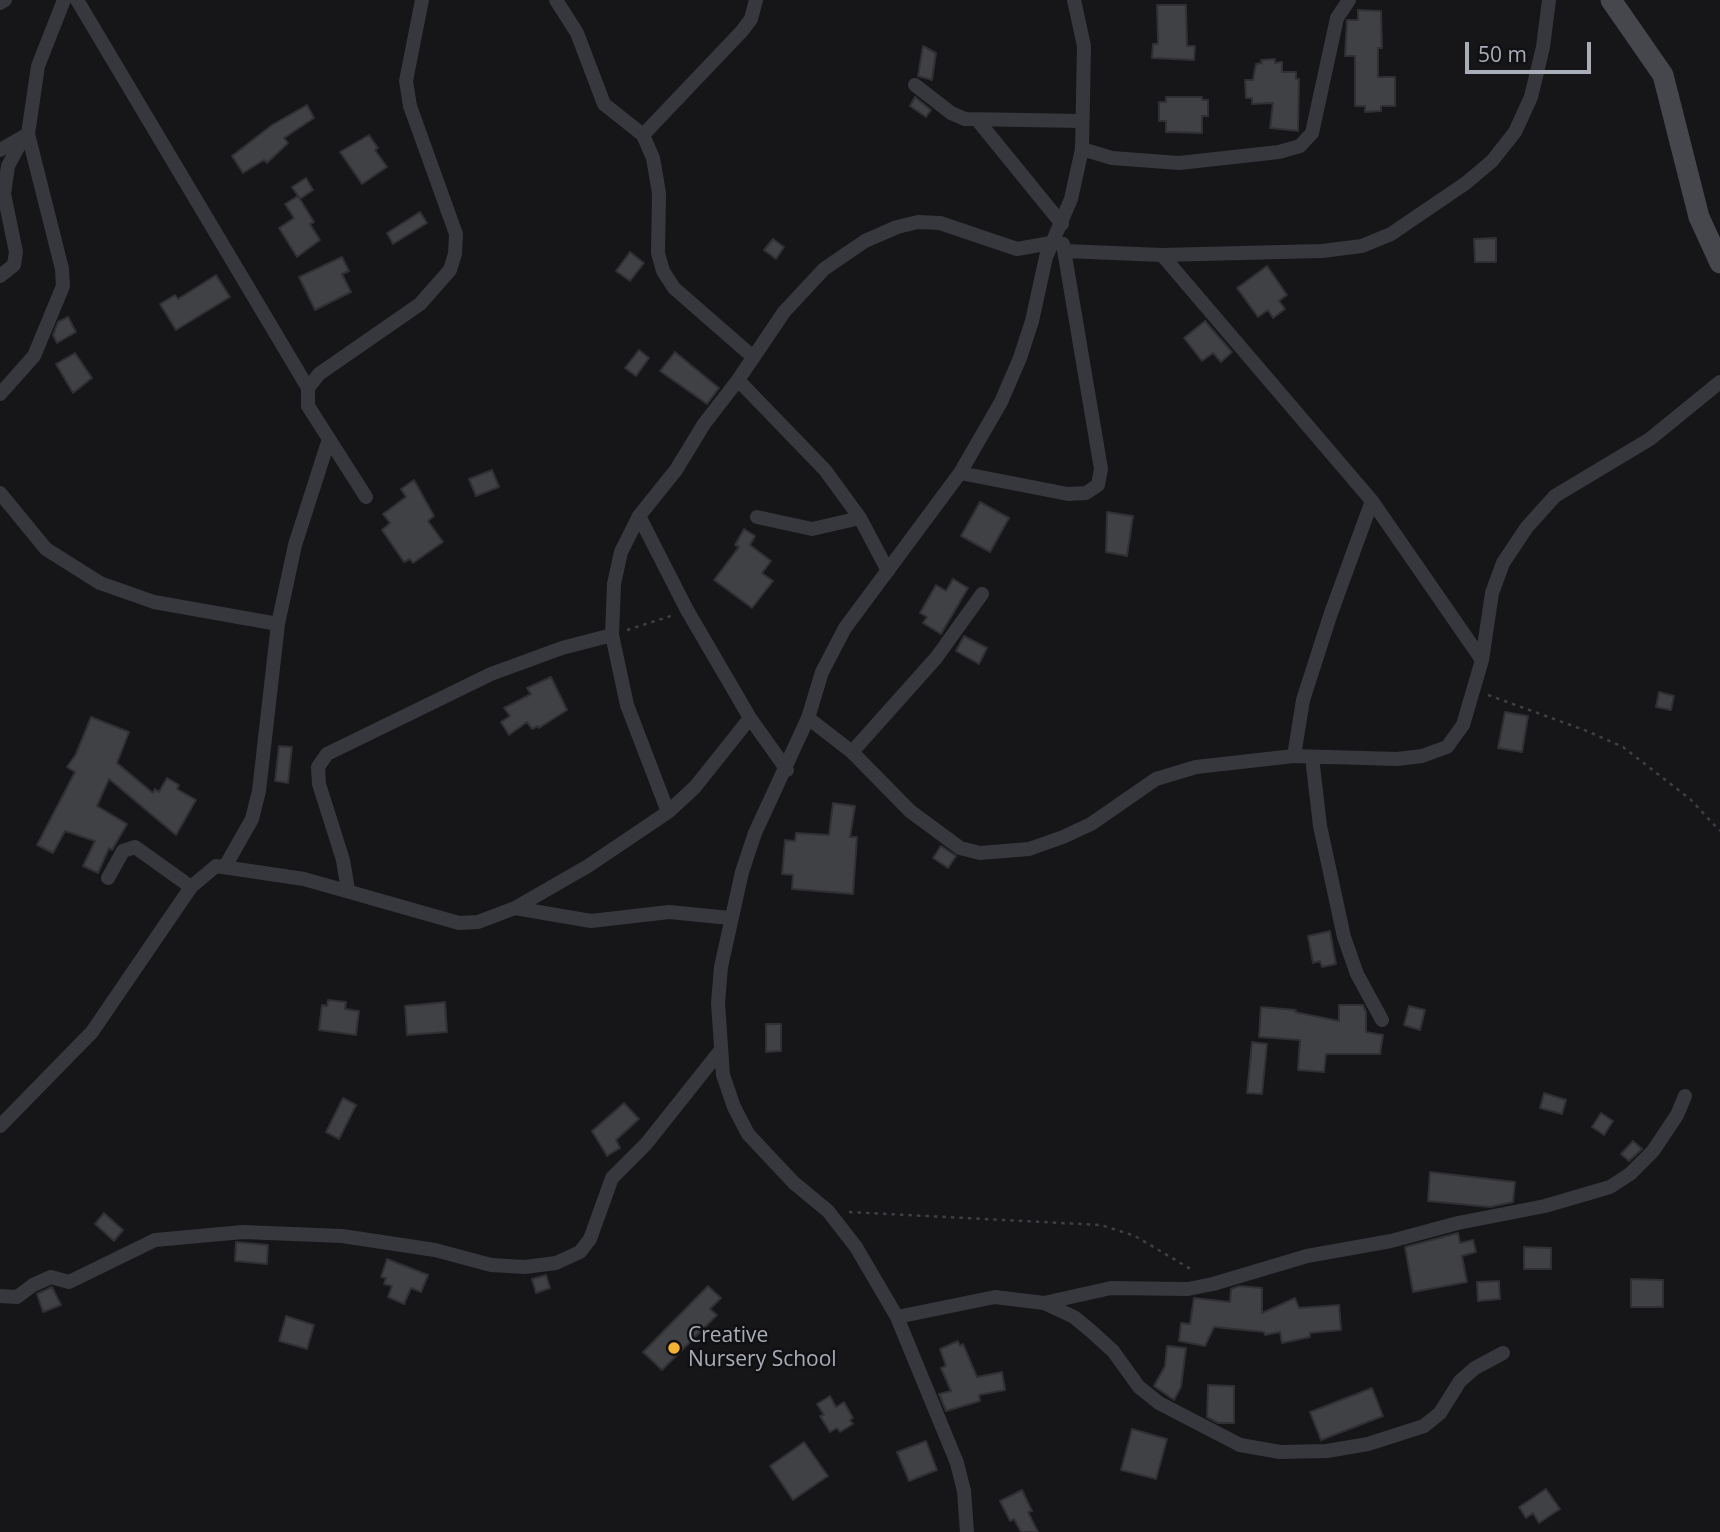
<!DOCTYPE html>
<html>
<head>
<meta charset="utf-8">
<style>
  body { margin:0 }
  #map { position:relative; width:1720px; height:1532px; overflow:hidden; background:#161618; font-family:"Open Sans",sans-serif }
  canvas { display:block }
  .scale { position:absolute; left:1465px; top:42px; width:126px; height:32px; box-sizing:border-box; border:4px solid #a8adb8; border-top:0; padding-left:9px; font-size:21px; line-height:24px; white-space:nowrap; color:#a8adb8; -webkit-text-stroke:5px #111113; paint-order:stroke }
</style>
</head>
<body>
<div id="map">
<canvas width="1720" height="1532"></canvas>
<div class="scale">50 m</div>
</div>
<script>
const g = document.querySelector('canvas').getContext('2d');
g.lineJoin = 'round';
function fillPath(path, color) { g.fillStyle = color; g.fill(path, 'evenodd'); }
const toPath = rows => new Path2D(rows.map(r => 'M' + r).join(''));
function stroke(path, color, width, dash) { g.strokeStyle = color; g.lineWidth = width; g.lineCap = dash ? 'butt' : 'round'; g.setLineDash(dash || []); g.stroke(path); }
function label(font, color, halo, rows, align = 'center') {
  g.font = font + ' "Open Sans",sans-serif'; g.lineWidth = 5; g.setLineDash([]); g.textBaseline = 'middle'; g.strokeStyle = halo; g.fillStyle = color; for (const [text, x, y, turn = 0] of rows) {
    g.save(); g.translate(x, y); g.rotate((+turn || 0) * Math.PI / 180); g.textAlign = isNaN(turn) ? turn : align; if (halo) g.strokeText(text, 0, 0); g.fillText(text, 0, 0); g.restore();
  }
}
const building = toPath([
  [1157,5,1186,5,1187,46,1195,46,1194,60,1152,58,1153,44,1158,44,1157,5],
  [1358,10,1381,11,1382,48,1378,48,1378,77,1395,77,1395,106,1381,106,1381,111,1365,112,1365,106,1355,106,1355,56,1345,56,1347,20,1358,20,1358,10],
  [923,46,936,53,932,80,918,76,923,46],
  [1275,59,1275,63,1282,62,1282,72,1296,72,1296,79,1299,79,1298,131,1270,128,1273,103,1252,104,1252,98,1246,98,1245,80,1253,80,1256,64,1262,63,1261,60,1275,59],
  [915,97,931,110,926,117,910,106,915,97],
  [1166,97,1202,97,1202,100,1208,100,1208,116,1202,116,1202,133,1166,132,1166,121,1159,121,1159,102,1166,102,1166,97],
  [307,105,314,118,284,138,288,143,267,163,264,160,243,173,232,156,272,125,307,105],
  [369,135,378,148,375,150,387,167,362,184,340,152,369,135],
  [306,178,313,190,300,199,292,187,306,178],
  [298,196,314,222,310,224,320,240,297,257,279,228,294,218,285,204,298,196],
  [420,212,427,223,393,244,387,233,420,212],
  [1496,238,1496,262,1475,262,1474,239,1496,238],
  [773,239,784,247,776,259,764,250,773,239],
  [630,252,644,263,630,281,616,271,630,252],
  [342,257,349,271,342,274,351,292,315,310,299,277,342,257],
  [1267,266,1287,295,1279,301,1285,309,1273,318,1268,310,1258,317,1237,288,1267,266],
  [216,275,230,297,176,330,160,304,175,295,178,299,216,275],
  [68,317,76,332,57,343,53,335,58,322,68,317],
  [1205,321,1232,352,1221,362,1213,353,1202,361,1184,338,1205,321],
  [639,350,649,358,636,376,625,368,639,350],
  [675,352,719,388,707,404,660,371,675,352],
  [75,353,92,378,73,393,56,364,75,353],
  [492,470,499,487,476,496,469,479,492,470],
  [414,480,434,516,428,521,443,542,413,563,410,559,404,562,382,530,390,523,383,514,406,497,401,489,414,480],
  [980,502,1009,518,990,552,961,536,980,502],
  [1107,512,1133,516,1127,556,1106,552,1107,512],
  [744,529,755,536,750,545,771,561,762,573,773,581,752,608,714,580,739,547,735,545,744,529],
  [953,579,968,588,941,634,923,623,927,617,920,613,936,585,946,591,953,579],
  [964,636,987,648,979,664,956,651,964,636],
  [551,677,567,710,539,728,538,726,532,729,527,722,509,735,501,722,510,716,504,708,531,694,527,688,551,677],
  [1659,692,1674,696,1671,710,1656,707,1659,692],
  [1505,712,1528,716,1522,752,1498,748,1505,712],
  [91,717,129,732,117,763,153,793,155,789,159,792,167,778,179,785,177,789,196,800,176,835,109,779,97,806,127,824,112,850,109,848,98,873,83,866,95,841,65,831,53,853,37,845,75,772,67,767,76,754,91,717],
  [279,746,292,747,288,783,275,781,279,746],
  [833,803,855,806,850,837,857,837,853,894,792,889,793,875,782,874,785,840,795,841,796,833,829,835,833,803],
  [941,846,956,856,948,868,933,858,941,846],
  [1330,931,1336,964,1322,967,1320,961,1313,963,1308,936,1330,931],
  [328,1000,346,1002,345,1009,359,1011,356,1035,319,1030,322,1005,327,1006,328,1000],
  [445,1002,447,1032,407,1035,405,1006,445,1002],
  [1339,1005,1363,1005,1366,1012,1366,1032,1383,1035,1380,1054,1326,1054,1324,1072,1298,1070,1300,1040,1259,1037,1261,1007,1296,1010,1295,1012,1339,1021,1339,1005],
  [1409,1006,1425,1010,1420,1030,1404,1025,1409,1006],
  [766,1024,781,1024,781,1051,766,1052,766,1024],
  [1252,1042,1267,1044,1262,1094,1247,1093,1252,1042],
  [1544,1093,1566,1100,1562,1114,1540,1108,1544,1093],
  [343,1098,356,1105,339,1139,326,1132,343,1098],
  [624,1103,639,1119,616,1140,620,1148,607,1156,592,1131,624,1103],
  [1601,1113,1613,1121,1604,1135,1592,1127,1601,1113],
  [1633,1141,1642,1149,1629,1161,1621,1154,1633,1141],
  [1430,1172,1515,1182,1513,1202,1490,1207,1428,1201,1430,1172],
  [104,1213,123,1230,114,1241,95,1224,104,1213],
  [1458,1233,1460,1243,1473,1240,1476,1252,1462,1256,1467,1282,1413,1292,1405,1247,1458,1233],
  [236,1242,268,1245,267,1264,235,1261,236,1242],
  [1524,1247,1551,1248,1551,1269,1524,1269,1524,1247],
  [387,1259,428,1275,421,1292,411,1288,404,1304,388,1297,392,1286,384,1284,386,1278,381,1277,387,1259],
  [546,1275,550,1288,536,1293,532,1279,546,1275],
  [1631,1279,1663,1280,1663,1307,1631,1307,1631,1279],
  [1499,1281,1500,1299,1478,1301,1477,1282,1499,1281],
  [708,1286,721,1298,710,1309,717,1315,662,1370,643,1352,708,1286],
  [1239,1286,1262,1288,1262,1313,1295,1298,1299,1308,1339,1305,1341,1330,1310,1333,1310,1337,1282,1343,1280,1332,1265,1335,1264,1332,1214,1327,1205,1346,1179,1341,1181,1323,1190,1324,1194,1298,1230,1302,1231,1289,1239,1286],
  [52,1287,61,1305,43,1312,37,1294,52,1287],
  [286,1316,314,1325,307,1349,279,1341,286,1316],
  [958,1341,960,1346,963,1344,977,1377,1002,1372,1005,1390,979,1395,980,1401,946,1411,939,1394,951,1391,941,1368,946,1366,940,1349,958,1341],
  [1167,1346,1186,1348,1181,1387,1174,1400,1154,1386,1165,1366,1167,1346],
  [1208,1385,1234,1386,1234,1423,1218,1423,1207,1417,1208,1385],
  [1372,1388,1383,1416,1321,1440,1310,1412,1372,1388],
  [830,1396,836,1407,844,1402,853,1418,850,1420,853,1424,840,1432,837,1428,830,1432,820,1416,824,1415,817,1404,830,1396],
  [1132,1429,1167,1439,1156,1479,1121,1470,1132,1429],
  [926,1441,937,1470,909,1481,897,1452,926,1441],
  [804,1442,828,1476,793,1500,770,1466,804,1442],
  [1546,1489,1560,1509,1539,1523,1533,1513,1526,1518,1519,1507,1546,1489],
  [1022,1490,1032,1511,1028,1512,1038,1532,1021,1532,1014,1519,1010,1521,1000,1501,1022,1490]
]);
fillPath(building, '#404145');
stroke(building, '#303034', 2);
stroke(toPath([
  [627,630,674,615],
  [1488,695,1587,731,1623,747,1690,799,1720,831],
  [849,1212,1101,1225,1135,1236,1194,1271]
]), '#3d3f44', 2.5, [3.5, 5]);
stroke(toPath([
  [77,0,308,388],
  [556,0,577,33,604,104,643,135,653,158,659,193,658,253,663,271,674,288,753,357],
  [0,3,5,0],
  [915,85,951,113,965,119,1082,121],
  [979,122,1062,224],
  [643,135,742,31,751,19,756,0],
  [1082,149,1112,158,1179,163,1279,152,1300,146,1312,133,1337,18,1349,0],
  [0,150,28,134,38,66,64,0],
  [1065,251,1162,255,1322,251,1362,246,1391,234,1466,183,1492,161,1515,132,1531,97,1543,47,1549,0],
  [1162,255,1372,501,1482,660],
  [0,276,14,265,16,252,4,194,8,166,23,138],
  [738,380,825,470,860,518,888,571],
  [0,394,34,356,63,286,62,269,28,134],
  [960,473,1068,494,1086,493,1098,485,1101,469,1063,244],
  [0,493,46,549,100,583,154,602,278,624],
  [366,497,308,406,308,388,319,374,420,304,450,270,455,254,456,234,410,106,406,81,422,0],
  [639,516,687,610,750,718,787,770],
  [757,517,812,529,860,518],
  [808,718,852,752,910,811,960,848,980,853,1029,849,1063,837,1091,824,1156,779,1196,767,1294,756,1397,759,1422,756,1447,747,1463,725,1482,660,1492,593,1503,563,1527,527,1555,496,1650,439,1720,382],
  [852,752,936,658,982,594],
  [1294,756,1303,700,1331,613,1372,501],
  [1312,757,1320,826,1344,937,1357,974,1382,1020],
  [668,812,627,705,612,635,614,584,621,552,639,516,676,470,704,424,738,380,784,312,824,269,865,241,897,227,918,222,940,223,1017,249,1051,243],
  [226,865,252,819,259,791,278,624,295,545,329,439],
  [108,878,123,851,135,847,191,887],
  [348,890,343,860,319,784,318,767,327,754,491,674,562,648,612,635],
  [515,908,588,866,668,812,695,787,750,718],
  [0,1126,92,1032,191,887,216,866,304,879,459,923,478,922,515,908,591,921,669,912,730,918],
  [0,1296,17,1297,33,1285,51,1277,69,1282,155,1240,243,1232,342,1236,435,1250,491,1265,525,1267,556,1263,580,1252,590,1239,612,1178,646,1144,720,1051],
  [1044,1303,1111,1288,1188,1289,1213,1284,1307,1256,1391,1241,1458,1223,1545,1206,1610,1187,1630,1174,1653,1151,1677,1115,1685,1096],
  [897,1317,995,1297,1044,1303,1074,1317,1091,1331,1113,1351,1139,1387,1159,1403,1240,1445,1280,1452,1327,1451,1368,1444,1424,1426,1440,1413,1460,1381,1475,1368,1503,1353],
  [967,1532,964,1491,957,1463,897,1317,856,1247,828,1211,794,1183,748,1134,734,1107,723,1075,718,1003,721,967,742,872,755,833,808,718,822,672,845,628,960,473,1001,402,1020,358,1032,321,1046,257,1071,199,1082,149,1084,46,1074,0]
]), '#37383d', 14);
stroke(toPath([
  [1611,0,1663,75,1699,217,1720,263]
]), '#45474d', 21);
for (const [x, y, r, color] of [
  [674,1348,7,"#f2b134"]
]) { const dot = new Path2D(); dot.arc(x, y, r, 0, 2 * Math.PI); g.fillStyle = color; g.fill(dot); stroke(dot, '#111113', 2.5); }
label('21px', '#a8adb8', '#111113', [
  ["Creative",688,1336],
  ["Nursery School",688,1360]
], 'left');
</script>
</body>
</html>
